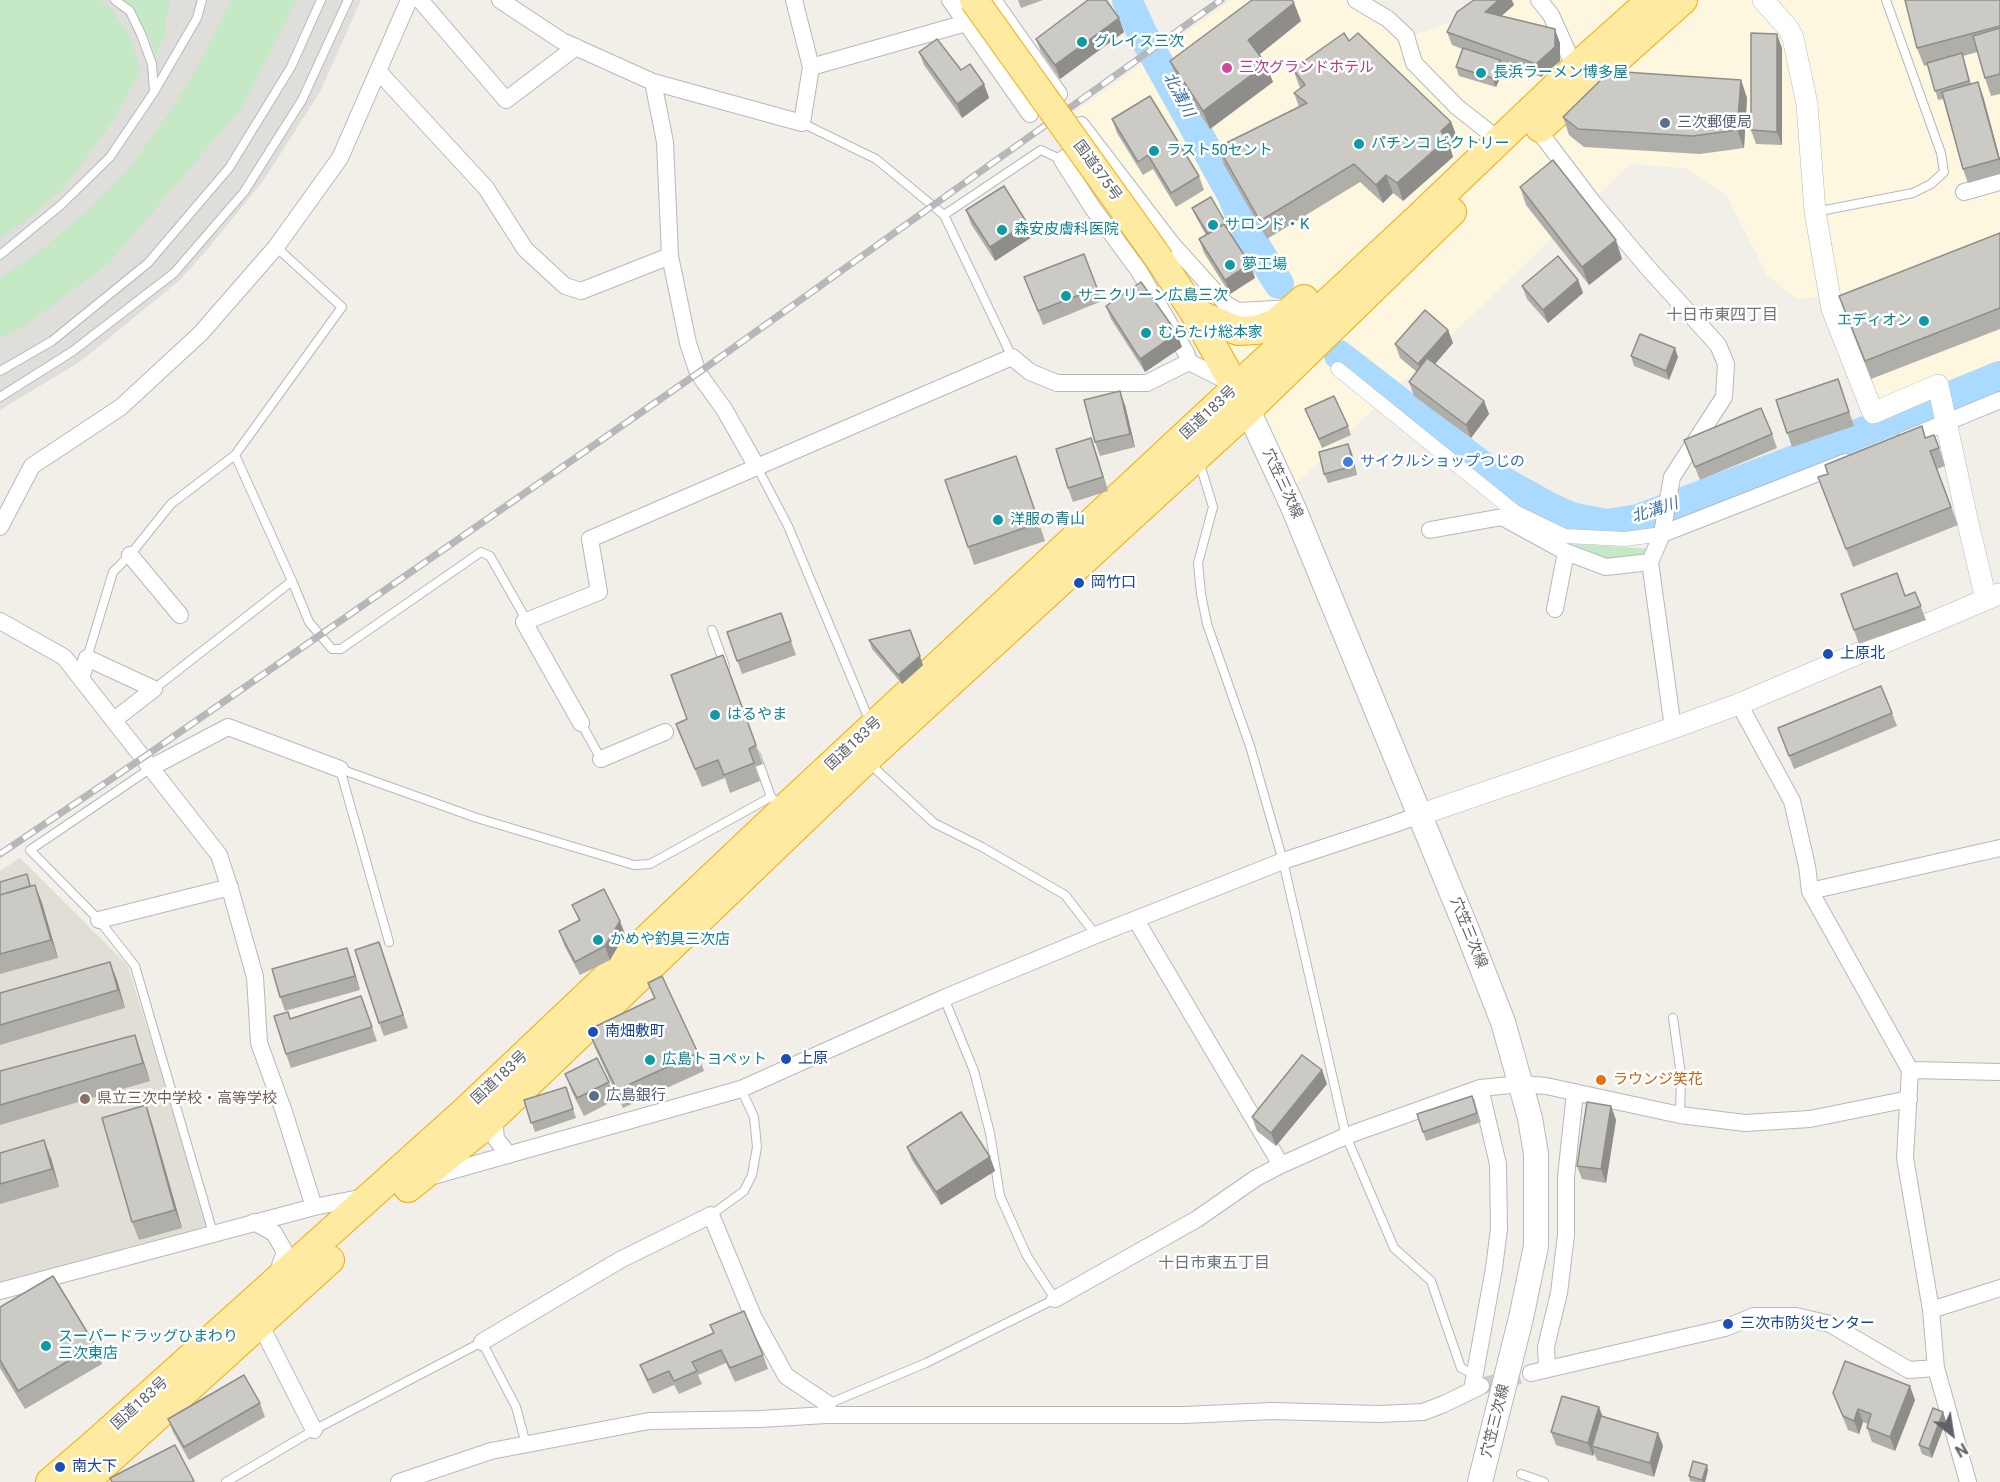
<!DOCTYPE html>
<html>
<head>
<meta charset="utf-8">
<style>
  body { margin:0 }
  #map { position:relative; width:2000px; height:1482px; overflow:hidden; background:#f1efe8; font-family:Roboto,sans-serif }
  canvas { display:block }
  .north { position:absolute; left:1922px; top:1404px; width:60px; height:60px; -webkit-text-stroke:4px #fff; paint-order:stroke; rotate:150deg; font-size:16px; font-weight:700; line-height:24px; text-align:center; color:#5f6368 }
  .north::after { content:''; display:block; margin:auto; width:21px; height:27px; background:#5f6368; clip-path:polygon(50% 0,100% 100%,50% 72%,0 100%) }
</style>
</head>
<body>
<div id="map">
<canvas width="2000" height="1482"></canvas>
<div class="north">N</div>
</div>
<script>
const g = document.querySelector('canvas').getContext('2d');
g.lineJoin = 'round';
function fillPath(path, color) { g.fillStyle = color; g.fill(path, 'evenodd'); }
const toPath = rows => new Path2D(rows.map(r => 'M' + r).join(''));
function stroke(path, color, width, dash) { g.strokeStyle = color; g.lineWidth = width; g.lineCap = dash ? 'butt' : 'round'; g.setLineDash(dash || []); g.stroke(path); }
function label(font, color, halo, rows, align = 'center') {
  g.font = font + ' Roboto,"Noto Sans JP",sans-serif'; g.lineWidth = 5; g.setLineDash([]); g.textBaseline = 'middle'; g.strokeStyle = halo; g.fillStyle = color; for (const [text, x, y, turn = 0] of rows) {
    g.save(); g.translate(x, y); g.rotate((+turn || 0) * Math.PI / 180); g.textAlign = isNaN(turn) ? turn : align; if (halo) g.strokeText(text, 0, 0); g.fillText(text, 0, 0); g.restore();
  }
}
fillPath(toPath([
  [1232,0,1346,0,1401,40,1476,13,1492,0,2000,0,2000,366,1875,422,1828,296,1797,299,1767,275,1727,196,1685,168,1630,164,1288,491,1216,351,1075,112]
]), '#fef7e0');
fillPath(toPath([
  [0,0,361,0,320,92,263,181,206,251,180,280,81,361,0,410]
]), '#e0deda');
fillPath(toPath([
  [20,858,128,966,210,1232,0,1285,0,871]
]), '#e1ded6');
fillPath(toPath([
  [0,0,98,0,109,7,131,38,140,70,114,119,64,188,22,223,0,238],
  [124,0,170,0,164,37,155,56,151,42,130,6],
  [231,0,297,0,244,105,108,264,24,326,0,338,0,278,40,251,84,214,130,168,173,107,197,68],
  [1572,544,1654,549,1650,562,1613,561]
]), '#c5e8c5');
stroke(toPath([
  [1127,0,1142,33,1232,195,1248,234,1279,284],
  [1339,355,1502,481,1549,507,1571,517,1606,524,1638,519,1792,461,2000,376]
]), '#aadaff', 30);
stroke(toPath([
  [1481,1386,1531,1373]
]), '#ccccc8', 16, [16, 8]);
const service = toPath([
  [115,0,130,11,141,34,152,64,154,91],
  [802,123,876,159,944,215,1012,357],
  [1815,212,1913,193,1931,184,1944,172,1941,153,1886,0],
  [944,215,1041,150,1062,160],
  [0,255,61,205,110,157,154,92,197,18,202,0],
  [0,371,52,341,148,263,229,168,291,67,321,0],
  [0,397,73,351,174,273,244,192,302,100,348,0],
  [1199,461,1213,507,1198,563,1201,594,1207,624,1250,746,1283,861,1346,1136,1394,1248,1431,1281,1461,1368,1474,1374],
  [757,467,788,526,870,722],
  [292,581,309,622,332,649,341,649,481,552,490,556,527,621],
  [712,630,725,666],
  [87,658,113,572,130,555,171,504,235,455,342,307,276,247],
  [154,689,292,581,235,455],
  [581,723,601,759],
  [756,755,771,797],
  [870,764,934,823,982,847,1065,895,1096,935],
  [151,768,30,850,99,920,135,966,213,1233],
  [340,769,477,818,634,865,650,864,771,797,781,805],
  [340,769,389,942],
  [1673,1018,1681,1075,1680,1115],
  [711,1215,744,1191,752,1175,757,1147,754,1117,741,1089],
  [828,1407,828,1404,926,1363,1055,1299,1027,1256,1000,1196,990,1133,974,1071,944,998],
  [1521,1474,1544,1482],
  [226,1482,314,1430,482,1342,516,1407,526,1444]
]);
const pedestrian = toPath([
  [1338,369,1515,512,1565,536,1625,539,1662,534]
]);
const minor = toPath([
  [420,0,506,100,576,47],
  [500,0,562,41,653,82,802,123,811,67],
  [794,0,811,67,966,23],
  [950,0,1030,114],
  [993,0,1059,94],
  [1356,0,1388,19,1406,36,1414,63,1457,107,1499,140],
  [1539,0,1551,15,1575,68,1579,71],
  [378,71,486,188,525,249,565,286,581,291,670,256,688,343,698,373,724,409,757,467],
  [653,82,665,142,670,256],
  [1081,125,1172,244,1227,305,1238,311,1293,308],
  [1538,130,1594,204,1648,268,1718,345,1726,364,1724,397,1672,477,1662,534,1650,562,1673,728],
  [1086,144,1062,160,1092,207,1139,271,1186,353,1189,362,1231,383],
  [1964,192,2000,182],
  [1904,440,2000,400],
  [0,527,32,466,121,407,201,333,276,247,340,158,409,0],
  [1430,530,1502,517,1566,552,1606,567,1650,562],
  [1662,534,1846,462],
  [130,555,180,615],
  [1555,609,1566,552],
  [0,621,64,657,219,855,231,892,255,977,259,1043,284,1112,314,1207],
  [81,679,87,658,154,689,114,720],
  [1739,704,1792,801,1807,866,1810,891,1910,1070,1905,1158,1931,1310,1936,1368,1968,1482],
  [581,723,524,622,599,592,590,539,1012,357,1030,372,1057,383,1147,383,1189,362],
  [601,759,665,732],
  [152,767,228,727,340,769],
  [1810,891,2000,848],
  [99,920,230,887],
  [1136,920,1281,1165],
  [1910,1070,2000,1072],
  [494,1117,496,1139,509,1155],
  [433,1176,741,1089,944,998,1096,935,1283,861,1392,825,1419,815],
  [254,1222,274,1233,285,1252,277,1274],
  [0,1291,314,1207,365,1197],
  [1055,1299,1197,1219,1256,1178,1281,1165,1346,1136,1480,1088,1522,1084,1546,1086,1680,1115,1745,1123,1810,1119,1909,1099],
  [1931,1310,2000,1288],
  [260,1324,314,1430],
  [482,1342,620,1260,711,1215,753,1316,786,1376,828,1404],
  [1547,1368,1546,1347,1559,1293,1566,1235,1566,1177,1575,1092],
  [1531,1373,1725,1328,1754,1316,1796,1316,1830,1324,1909,1370,1936,1368],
  [1472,1390,1494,1268,1499,1229,1498,1164,1480,1088],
  [399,1482,491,1451,649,1421,760,1419,826,1415,1184,1415,1272,1411,1379,1414,1423,1412,1444,1404,1481,1386]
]);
const tertiary = toPath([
  [1763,0,1788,28,1793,38,1807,104,1815,212,1832,309,1873,413,1938,385,1967,519,1986,599],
  [1419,815,1673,728,1739,704,1999,594]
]);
const secondary = toPath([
  [1248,410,1293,507,1467,930,1503,1022,1530,1118,1536,1154,1536,1246,1521,1318,1480,1482]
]);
const trunk = toPath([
  [1540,128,1683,0],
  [1160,260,1194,312,1244,403],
  [1194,312,1238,331,1257,330,1276,323,1304,299],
  [408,1188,480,1130,866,760,1248,410,1452,212],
  [50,1482,91,1447,464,1112,785,808,1417,219,1575,68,1651,0],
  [85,1482,330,1260]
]);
stroke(service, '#b5b8bc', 10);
stroke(pedestrian, '#b5b8bc', 15);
stroke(minor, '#b5b8bc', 18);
stroke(tertiary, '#b5b8bc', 22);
stroke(secondary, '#b6babf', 26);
stroke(trunk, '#f9ab00', 30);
stroke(service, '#fff', 8);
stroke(pedestrian, '#fff', 14);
stroke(minor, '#fff', 16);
stroke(tertiary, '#fff', 21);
stroke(secondary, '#fff', 24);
stroke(trunk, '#feeaa1', 28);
const rail = toPath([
  [0,854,144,757,698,373,1221,0]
]);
stroke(rail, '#b6b7b8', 7);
stroke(rail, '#fff', 4.5, [14]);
const trunkBridge = toPath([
  [974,0,1160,260]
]);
stroke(trunkBridge, '#f9ab00', 30, []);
stroke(trunkBridge, '#feeaa1', 28);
fillPath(toPath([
  [1018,0,1043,0,1021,8],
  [2000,0,2000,94,1991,96,1985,78,1977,52,1963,56,1971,84,1978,82,1983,96,2000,159,2000,174,1968,183,1963,169,1943,99,1938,100,1928,65,1924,66,1917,48],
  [1294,3,1301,21,1259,55,1273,82,1210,129,1177,79,1170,61],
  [1514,5,1501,16,1560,43,1560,61,1541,77,1502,63,1504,69,1496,87,1459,76,1456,67,1462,49,1452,45,1447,32],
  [1119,18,1124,32,1060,79,1041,52,1036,39],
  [1349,41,1451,122,1458,140,1450,147,1453,157,1403,201,1393,193,1383,203,1360,182,1267,239,1224,165,1218,147,1299,107,1294,93,1300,88,1293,69],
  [1782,48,1782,145,1756,144,1751,130],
  [919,52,984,84,989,98,962,118,924,65],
  [1741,80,1747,98,1744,148,1700,154,1584,147,1569,135,1563,117],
  [1112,119,1199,176,1204,190,1176,207,1153,169,1143,175,1117,133],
  [1520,187,1622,259,1589,285,1526,205],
  [1192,208,1227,225,1230,233,1250,264,1255,278,1230,294,1204,253,1199,239,1206,235,1196,217],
  [966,210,1032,237,995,261,971,224],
  [2000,233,2000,329,1871,379,1846,314],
  [1084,254,1102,301,1043,325,1024,277],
  [1578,280,1583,293,1548,323,1527,299,1522,286],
  [1106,306,1182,347,1145,372,1111,319],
  [1448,330,1453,343,1435,364,1484,401,1489,414,1471,438,1414,396,1409,382,1417,372,1400,358,1395,344],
  [1631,356,1678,357,1669,380,1634,366],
  [1838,379,1854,426,1792,447,1776,400],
  [1125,405,1135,447,1100,456,1095,442],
  [1305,409,1348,426,1351,435,1322,448],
  [1922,426,1926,438,1934,435,1941,453,1945,466,1937,469,1958,525,1853,567,1818,477,1828,474],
  [1772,434,1777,448,1700,480,1684,440],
  [1091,438,1108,491,1073,502,1068,488],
  [1348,444,1357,475,1328,483,1324,474],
  [1023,474,1045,541,974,565,968,547],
  [1915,592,1926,620,1859,644,1841,594,1905,596],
  [781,613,796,655,742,674,727,632],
  [869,640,923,665,902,684,872,649],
  [723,655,763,764,755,767,760,781,730,793,725,778,702,787,676,724,687,719],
  [1892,713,1897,726,1794,769,1778,728],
  [0,882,31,886,35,885,42,903,58,958,0,974],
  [572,905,625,934,610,960,580,975,564,945,559,931,579,921],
  [347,948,360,990,285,1011,280,997],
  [384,956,408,1028,384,1036,379,1023],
  [117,980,125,1008,0,1045,0,993],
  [648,983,698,1053,704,1071,623,1108,595,1048,588,1030,654,998],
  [361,996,377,1041,291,1068,286,1054,291,1018],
  [141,1053,150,1081,0,1125,0,1071],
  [565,1074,609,1082,615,1100,584,1116,572,1092],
  [1327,1084,1276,1146,1257,1131,1252,1117],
  [566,1087,576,1118,535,1132,524,1100],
  [1472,1096,1481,1122,1426,1141,1417,1114],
  [1611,1106,1616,1120,1606,1183,1582,1179,1577,1166],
  [152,1123,182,1228,139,1240,132,1222],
  [907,1147,990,1157,995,1171,941,1205,912,1160],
  [0,1153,51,1158,59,1187,0,1204],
  [0,1307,95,1345,102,1364,25,1409,0,1368],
  [710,1325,763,1355,768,1369,735,1382,726,1363,698,1375,702,1384,679,1394,674,1385,653,1394,645,1378,640,1365,713,1333],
  [1833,1393,1915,1400,1895,1451,1872,1442,1867,1428,1868,1424,1863,1422,1859,1434,1848,1430],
  [260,1403,265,1417,189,1460,173,1432,168,1419],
  [1943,1412,1946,1421,1932,1458,1922,1454,1919,1445],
  [1602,1416,1658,1433,1663,1446,1654,1477,1597,1460,1594,1453,1593,1456,1556,1445,1551,1432],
  [1708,1470,1705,1482,1695,1482,1690,1481,1689,1476]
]), '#afaea9');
fillPath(toPath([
  [1499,0,1512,0,1514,5,1490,26,1485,12],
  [1294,3,1301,21,1255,58,1248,40],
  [1119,18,1124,32,1060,79,1055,65],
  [1555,29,1560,43,1560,61,1541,77,1536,64],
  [1777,34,1782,48,1782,145,1777,132],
  [1500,60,1504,69,1496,87,1492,78],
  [1266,64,1273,82,1210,129,1203,111],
  [1741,80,1747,98,1744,148,1737,130],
  [1978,82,1983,96,2000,159,2000,162],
  [984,84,989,98,962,118,957,104],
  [1451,122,1458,140,1450,147,1453,157,1403,201,1397,183,1441,131],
  [1386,175,1393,193,1383,203,1376,185],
  [1027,223,1032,237,995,261,990,247],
  [1616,240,1622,259,1589,285,1582,267],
  [1250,264,1255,278,1230,294,1225,280],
  [1578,280,1583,293,1548,323,1543,310],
  [1448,330,1453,343,1423,378,1418,364],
  [1177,333,1182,347,1145,372,1140,359],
  [1675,348,1678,357,1669,380,1666,371],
  [1120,391,1125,405,1135,447,1130,434],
  [1484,401,1489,414,1471,438,1466,425],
  [1091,438,1096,452,1108,491,1103,477],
  [1348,444,1352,453,1357,475,1354,466],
  [920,656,923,665,902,684,898,675],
  [35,885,42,903,58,958,51,940],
  [620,921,625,934,610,960,605,946],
  [347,948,352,962,360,990,355,976],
  [110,962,117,980,125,1008,118,990],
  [135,1035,141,1053,150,1081,143,1063],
  [1322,1070,1327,1084,1276,1146,1271,1133],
  [146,1105,152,1123,182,1228,175,1210],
  [1611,1106,1616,1120,1606,1183,1601,1169],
  [44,1140,51,1158,59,1187,52,1169],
  [990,1157,995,1171,941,1205,936,1192],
  [1910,1386,1915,1400,1895,1451,1890,1437],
  [1599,1407,1604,1420,1592,1446,1594,1453,1593,1456,1588,1443],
  [1858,1409,1863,1422,1859,1434,1854,1421],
  [1943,1412,1946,1421,1932,1458,1929,1449],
  [1658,1433,1663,1446,1654,1477,1650,1463],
  [1707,1465,1708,1470,1705,1482,1703,1482,1702,1480]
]), '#8f8d8a');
const building = toPath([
  [1088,0,1106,0,1119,18,1055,65,1036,39,1088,0],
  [1252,0,1292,0,1294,3,1248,40,1266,64,1203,111,1170,61,1252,0],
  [1474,0,1499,0,1485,12,1555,29,1555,47,1536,64,1447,32,1457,12,1474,0],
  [1905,0,2000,0,2000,26,1917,48,1905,0],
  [2000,28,2000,74,1985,78,1973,36,2000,28],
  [1344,33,1349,41,1358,33,1451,122,1441,131,1447,139,1397,183,1386,175,1376,185,1354,164,1260,221,1218,147,1307,103,1294,93,1305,85,1293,69,1344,33],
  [1751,33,1777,34,1777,132,1751,130,1751,33],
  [937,39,961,70,970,64,984,84,957,104,919,52,937,39],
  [1463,48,1500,60,1492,78,1456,67,1463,48],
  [1962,53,1969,81,1935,91,1927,63,1962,53],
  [1610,71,1741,80,1737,130,1693,136,1578,129,1563,117,1610,71],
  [1978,82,1999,159,1963,169,1942,92,1978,82],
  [1150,96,1199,176,1171,193,1148,155,1138,162,1112,119,1150,96],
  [1553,160,1616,240,1582,267,1520,187,1553,160],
  [1004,186,1027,223,990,247,966,210,1004,186],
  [1211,197,1227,225,1226,226,1224,224,1208,234,1192,208,1211,197],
  [1224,224,1250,264,1225,280,1199,239,1224,224],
  [2000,233,2000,308,1865,361,1839,296,2000,233],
  [1084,254,1097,288,1038,311,1024,277,1084,254],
  [1558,256,1578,280,1543,310,1522,286,1558,256],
  [1141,282,1177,333,1140,359,1106,306,1141,282],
  [1425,310,1448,330,1418,364,1395,344,1425,310],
  [1640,334,1675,348,1666,371,1631,356,1640,334],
  [1427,358,1484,401,1466,425,1409,382,1427,358],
  [1838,379,1849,412,1787,433,1776,400,1838,379],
  [1120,391,1130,434,1095,442,1084,400,1120,391],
  [1334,396,1348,426,1319,439,1305,409,1334,396],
  [1761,408,1772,434,1695,467,1684,440,1761,408],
  [1922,426,1925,438,1934,435,1939,448,1930,451,1951,507,1846,549,1818,477,1828,474,1825,465,1922,426],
  [1091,438,1103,477,1068,488,1056,449,1091,438],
  [1348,444,1354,466,1324,474,1319,452,1348,444],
  [1016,456,1039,523,968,547,945,480,1016,456],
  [1897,573,1905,596,1915,592,1921,606,1854,630,1841,594,1897,573],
  [781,613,791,641,737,661,727,632,781,613],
  [910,630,920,656,898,675,869,640,910,630],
  [723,655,756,745,749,749,754,763,724,775,718,760,695,769,676,724,687,719,671,675,723,655],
  [1881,686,1892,713,1789,756,1778,728,1881,686],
  [27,874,30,886,0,895,0,882,27,874],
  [35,885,51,940,0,954,0,895,35,885],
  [604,889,620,921,605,946,575,962,559,931,580,920,572,905,604,889],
  [379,942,403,1015,379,1023,355,950,379,942],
  [347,948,355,976,280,997,272,969,347,948],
  [110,962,118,990,0,1025,0,993,110,962],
  [662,976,698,1053,617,1090,588,1030,655,998,648,983,662,976],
  [361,996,372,1027,286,1054,274,1016,288,1012,290,1019,361,996],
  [135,1035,143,1063,0,1105,0,1071,135,1035],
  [1302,1055,1322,1070,1271,1133,1252,1117,1302,1055],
  [597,1058,609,1082,577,1098,565,1074,597,1058],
  [566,1087,573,1109,531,1123,524,1100,566,1087],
  [1472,1096,1477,1113,1423,1132,1417,1114,1472,1096],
  [1587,1102,1611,1106,1601,1169,1577,1166,1587,1102],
  [146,1105,175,1210,132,1222,102,1118,146,1105],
  [961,1112,990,1157,936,1192,907,1147,961,1112],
  [44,1140,52,1169,0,1184,0,1153,44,1140],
  [53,1276,95,1345,18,1391,0,1360,0,1307,53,1276],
  [744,1311,763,1355,730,1368,721,1350,692,1362,697,1371,674,1381,669,1371,648,1380,640,1365,714,1333,710,1325,744,1311],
  [1845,1361,1910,1386,1890,1437,1867,1428,1871,1414,1858,1409,1854,1421,1843,1416,1833,1393,1845,1361],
  [244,1375,260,1403,184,1447,168,1419,244,1375],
  [1562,1396,1599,1407,1588,1443,1551,1432,1562,1396],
  [1933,1408,1943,1412,1929,1449,1919,1445,1933,1408],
  [1601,1416,1658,1433,1650,1463,1592,1446,1601,1416],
  [175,1445,194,1481,192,1482,112,1482,110,1478,175,1445],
  [1693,1461,1707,1465,1702,1480,1689,1476,1693,1461]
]);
fillPath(building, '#cccac5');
stroke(building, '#8f8d8a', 1.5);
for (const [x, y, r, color] of [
  [1082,42,6,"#0f9aa8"],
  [1227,68,6,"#d1479c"],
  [1481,73,6,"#0f9aa8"],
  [1665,123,6,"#5c6f8a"],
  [1359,144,6,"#0f9aa8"],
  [1154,151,6,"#0f9aa8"],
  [1213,225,6,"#0f9aa8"],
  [1002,230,6,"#0f9aa8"],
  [1230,265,6,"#0f9aa8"],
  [1066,296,6,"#0f9aa8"],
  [1924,321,6,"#0f9aa8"],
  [1146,333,6,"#0f9aa8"],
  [1348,462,6,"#3f7fe0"],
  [998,520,6,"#0f9aa8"],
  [1079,583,6,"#1a4fb4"],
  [1828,654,6,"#1a4fb4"],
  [715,715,6,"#0f9aa8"],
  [598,940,6,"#0f9aa8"],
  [593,1032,6,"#1a4fb4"],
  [786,1059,6,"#1a4fb4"],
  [650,1060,6,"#0f9aa8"],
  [1601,1080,6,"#e8710a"],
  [594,1096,6,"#5c6f8a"],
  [85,1099,6,"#8d6e63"],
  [1728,1324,6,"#1a4fb4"],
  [46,1346,6,"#0f9aa8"],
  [60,1467,6,"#1a4fb4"]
]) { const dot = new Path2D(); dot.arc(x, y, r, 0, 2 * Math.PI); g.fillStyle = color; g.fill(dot); stroke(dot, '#fff', 2); }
label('15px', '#0d838f', '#fff', [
  ["グレイス三次",1094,42],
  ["長浜ラーメン博多屋",1493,73],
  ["パチンコ ビクトリー",1371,144],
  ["ラスト50セント",1166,151],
  ["サロンド・K",1225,225],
  ["森安皮膚科医院",1014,230],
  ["夢工場",1242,265],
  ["サニクリーン広島三次",1078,296],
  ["エディオン",1912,321,"right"],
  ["むらたけ総本家",1158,333],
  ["洋服の青山",1010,520],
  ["はるやま",727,715],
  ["かめや釣具三次店",610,940],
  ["広島トヨペット",662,1060],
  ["スーパードラッグひまわり",58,1337],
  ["三次東店",58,1354]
], 'left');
label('15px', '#b23c85', '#fff', [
  ["三次グランドホテル",1239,68]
], 'left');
label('15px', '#4e5e75', '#fff', [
  ["三次郵便局",1677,123],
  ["広島銀行",606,1096]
], 'left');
label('15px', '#5f6368', '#fff', [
  ["国道375号",1097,171,54],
  ["国道183号",1209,413,-43],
  ["穴笠三次線",1282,484,65],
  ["国道183号",854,744,-43],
  ["穴笠三次線",1468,933,68],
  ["国道183号",500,1078,-43],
  ["国道183号",140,1404,-42],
  ["穴笠三次線",1496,1421,-76]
]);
label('15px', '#366cbe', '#fff', [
  ["サイクルショップつじの",1360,462]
], 'left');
label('15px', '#164399', '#fff', [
  ["岡竹口",1091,583],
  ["上原北",1840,654],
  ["南畑敷町",605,1032],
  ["上原",798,1059],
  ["三次市防災センター",1740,1324],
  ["南大下",72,1467]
], 'left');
label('15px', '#c56008', '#fff', [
  ["ラウンジ笑花",1613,1080]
], 'left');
label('15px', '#785e54', '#fff', [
  ["県立三次中学校・高等学校",97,1099]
], 'left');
label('italic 16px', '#4174aa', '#fff', [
  ["北溝川",1178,95,62],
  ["北溝川",1655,511,-18]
]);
label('16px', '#70757a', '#fff', [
  ["十日市東四丁目",1722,316],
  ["十日市東五丁目",1214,1264]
]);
</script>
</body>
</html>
